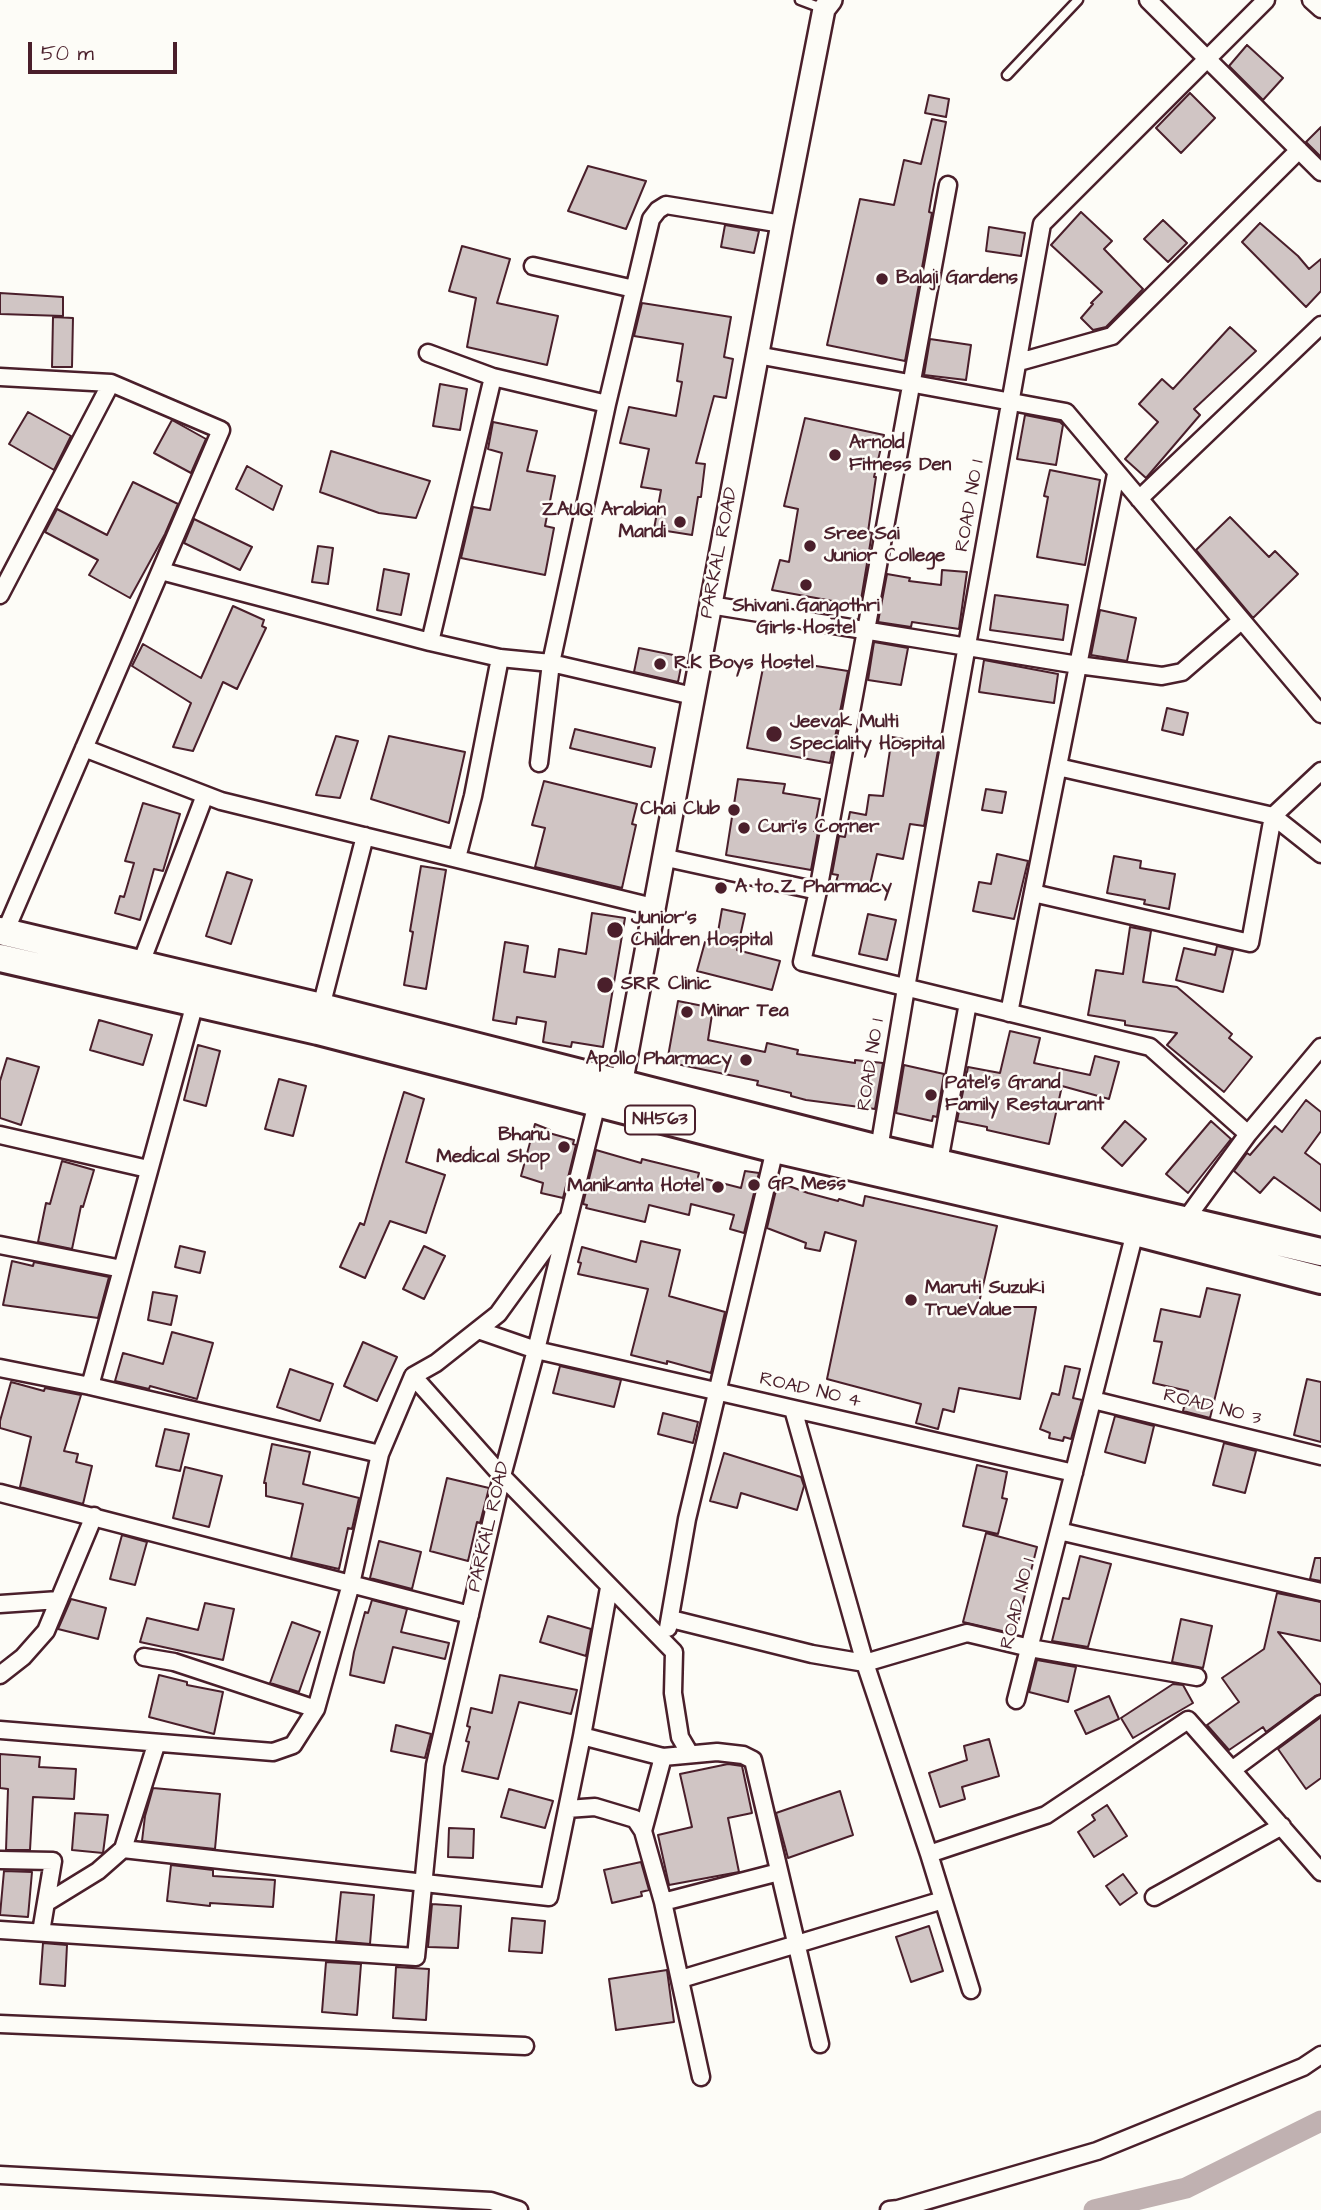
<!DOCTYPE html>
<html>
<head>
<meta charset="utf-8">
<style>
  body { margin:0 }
  #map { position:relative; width:1321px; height:2210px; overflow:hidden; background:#fdfcf7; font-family:"Architects Daughter",sans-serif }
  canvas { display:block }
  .scale { position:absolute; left:28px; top:42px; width:149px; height:32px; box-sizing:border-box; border:4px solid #4a1f2b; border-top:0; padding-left:9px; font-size:21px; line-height:24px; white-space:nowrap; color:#4a1f2b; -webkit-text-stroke:5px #fdfcf7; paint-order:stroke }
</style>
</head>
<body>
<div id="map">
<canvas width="1321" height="2210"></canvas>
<div class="scale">50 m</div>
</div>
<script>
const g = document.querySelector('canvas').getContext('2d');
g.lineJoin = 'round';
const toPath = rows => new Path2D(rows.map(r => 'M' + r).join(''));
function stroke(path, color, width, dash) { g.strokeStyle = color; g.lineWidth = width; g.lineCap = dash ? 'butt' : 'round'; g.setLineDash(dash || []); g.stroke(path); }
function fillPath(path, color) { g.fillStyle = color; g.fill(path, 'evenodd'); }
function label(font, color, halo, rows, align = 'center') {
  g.font = font + ' "Architects Daughter",sans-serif'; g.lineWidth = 5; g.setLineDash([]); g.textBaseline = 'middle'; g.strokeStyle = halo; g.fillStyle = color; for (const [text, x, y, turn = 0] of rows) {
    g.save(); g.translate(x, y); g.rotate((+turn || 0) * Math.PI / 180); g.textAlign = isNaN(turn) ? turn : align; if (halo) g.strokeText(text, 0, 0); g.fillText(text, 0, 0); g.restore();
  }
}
stroke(toPath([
  [1094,2210,1186,2188,1321,2121]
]), '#c0b1b1', 21);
const building = toPath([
  [1247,45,1283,78,1263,100,1229,66,1247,45],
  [1190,93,1215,118,1181,153,1156,128,1190,93],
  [929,95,949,99,946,117,925,113,929,95],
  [932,119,946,122,932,195,929,212,932,213,905,361,827,345,860,199,894,205,904,160,921,164,932,119],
  [1321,127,1321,157,1306,142,1321,127],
  [588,166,646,181,626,229,568,211,588,166],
  [1081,212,1112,241,1104,249,1143,289,1106,327,1093,330,1081,318,1093,304,1091,303,1102,292,1051,245,1081,212],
  [1163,220,1187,243,1168,262,1144,239,1163,220],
  [1260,223,1298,256,1309,269,1321,259,1321,291,1306,307,1242,242,1260,223],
  [725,225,759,231,754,253,721,247,725,225],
  [989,227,1025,233,1021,256,986,251,989,227],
  [462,246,510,259,497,303,558,316,547,365,467,347,476,298,449,291,462,246],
  [0,293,63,297,63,316,0,314,0,293],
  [642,303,731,317,724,357,733,359,726,398,714,396,696,463,705,464,701,497,698,497,692,535,654,529,661,490,641,487,649,449,620,443,629,407,676,416,682,382,677,381,683,344,634,336,642,303],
  [53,317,73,318,72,367,52,367,53,317],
  [1230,327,1256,351,1194,409,1200,415,1146,478,1125,459,1158,422,1139,404,1162,379,1173,389,1230,327],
  [930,339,971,345,966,380,924,375,930,339],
  [440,384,467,389,460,430,433,426,440,384],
  [28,412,71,436,54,470,9,444,28,412],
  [1025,415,1060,422,1063,425,1056,465,1017,459,1025,415],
  [805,418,884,435,874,477,876,477,868,532,872,533,860,606,772,590,780,560,789,562,798,509,784,506,805,418],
  [172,420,206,439,191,473,154,453,172,420],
  [493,422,537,431,527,471,555,476,545,526,554,528,545,575,461,558,473,507,490,510,502,453,488,449,493,422],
  [331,451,430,481,416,518,379,513,320,492,331,451],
  [247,466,282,486,273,510,236,489,247,466],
  [1050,470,1100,480,1085,565,1037,557,1048,497,1044,496,1050,470],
  [133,482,178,504,165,534,130,598,89,575,98,560,45,532,57,509,107,535,133,482],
  [1230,517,1269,557,1275,551,1298,574,1253,618,1196,550,1230,517],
  [194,519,252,547,240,570,184,543,194,519],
  [318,546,333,548,328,584,312,582,318,546],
  [384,569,409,574,401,615,377,610,384,569],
  [942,570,967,572,959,629,912,622,911,627,878,622,887,574,910,578,909,581,941,585,942,570],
  [995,595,1068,605,1063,640,990,630,995,595],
  [233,606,264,620,262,626,266,628,237,689,223,682,193,751,173,747,191,703,132,666,143,644,201,678,233,606],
  [1100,610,1136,618,1127,661,1091,655,1100,610],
  [874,642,908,648,901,685,868,680,874,642],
  [639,648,683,657,678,682,634,672,639,648],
  [765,658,848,671,830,763,747,748,765,658],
  [984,660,1058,674,1054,703,979,692,984,660],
  [1167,708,1188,713,1183,735,1162,730,1167,708],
  [575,729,655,748,651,767,570,748,575,729],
  [336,736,358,741,340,798,316,795,336,736],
  [389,736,465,752,449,823,371,799,389,736],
  [892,737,939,745,924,826,910,824,903,859,877,854,869,889,836,882,838,875,832,874,839,836,845,837,850,812,866,815,869,795,883,796,892,737],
  [738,779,785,784,783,793,820,799,814,831,818,832,811,870,726,855,738,779],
  [544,781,637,804,632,824,636,825,622,888,535,867,545,828,532,825,544,781],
  [986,789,1006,792,1002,813,982,810,986,789],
  [143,803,180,814,163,871,154,869,140,920,115,913,120,896,124,897,134,863,125,861,143,803],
  [997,854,1028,861,1014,919,973,911,979,882,991,884,997,854],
  [1114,856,1141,861,1140,868,1175,874,1169,909,1144,904,1145,900,1107,893,1114,856],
  [421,866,446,870,426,989,404,985,413,932,410,931,421,866],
  [227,872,252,880,231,944,206,936,227,872],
  [722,909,745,914,737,950,780,961,772,990,697,971,705,942,710,943,715,931,718,932,722,909],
  [592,913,625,918,603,1047,572,1042,571,1047,543,1042,546,1022,517,1017,516,1024,493,1020,505,942,528,946,524,972,555,977,559,949,586,954,592,913],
  [868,914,896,920,887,960,859,954,868,914],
  [1130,927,1151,931,1143,982,1177,987,1232,1034,1229,1038,1252,1057,1224,1092,1167,1045,1177,1033,1125,1025,1125,1021,1088,1015,1096,970,1123,974,1130,927],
  [1217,946,1233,950,1223,992,1176,980,1184,948,1215,955,1217,946],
  [678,1001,713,1008,708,1040,765,1052,767,1043,798,1050,797,1054,855,1063,855,1060,883,1063,875,1109,806,1100,791,1096,791,1093,757,1085,758,1081,667,1062,678,1001],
  [99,1020,152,1035,143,1065,90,1050,99,1020],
  [1010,1031,1040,1038,1034,1063,1090,1075,1095,1056,1119,1062,1109,1099,1062,1086,1049,1144,987,1130,987,1127,957,1121,968,1067,1000,1073,1010,1031],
  [198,1045,220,1051,206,1106,184,1100,198,1045],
  [7,1058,39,1067,21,1125,0,1118,0,1081,7,1058],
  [904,1065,944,1074,937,1117,933,1116,932,1121,896,1113,904,1065],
  [279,1079,306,1086,293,1136,265,1129,279,1079],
  [404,1092,424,1099,406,1162,445,1175,426,1233,390,1221,365,1278,340,1267,360,1223,364,1225,404,1092],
  [1306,1100,1321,1112,1321,1131,1305,1153,1321,1165,1321,1211,1274,1177,1260,1193,1234,1171,1247,1153,1250,1155,1275,1126,1282,1132,1306,1100],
  [1125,1121,1146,1139,1122,1166,1102,1148,1125,1121],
  [1211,1121,1231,1139,1188,1193,1166,1174,1211,1121],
  [535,1124,550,1130,549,1133,574,1140,573,1144,576,1145,563,1198,541,1193,543,1183,521,1176,535,1124],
  [596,1150,641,1163,642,1159,699,1173,698,1177,741,1188,745,1171,759,1173,744,1233,730,1229,734,1215,691,1204,689,1215,649,1205,645,1222,586,1208,587,1205,583,1204,596,1150],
  [62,1161,94,1170,83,1207,81,1206,72,1249,38,1242,46,1203,50,1204,62,1161],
  [778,1182,808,1193,838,1201,839,1199,863,1206,865,1196,997,1226,978,1307,1036,1307,1020,1399,959,1388,954,1412,943,1409,938,1429,916,1423,921,1404,827,1379,856,1241,825,1232,820,1251,805,1248,806,1243,767,1228,778,1182],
  [641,1241,680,1250,669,1296,725,1312,711,1373,667,1361,667,1364,631,1355,648,1289,578,1274,581,1263,578,1262,582,1247,636,1262,641,1241],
  [180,1246,205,1252,200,1273,175,1267,180,1246],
  [424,1246,445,1256,424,1299,403,1289,424,1246],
  [12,1261,33,1266,34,1262,109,1277,98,1318,3,1305,12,1261],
  [1207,1288,1240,1295,1210,1418,1183,1411,1188,1391,1153,1383,1162,1342,1154,1341,1161,1309,1200,1317,1207,1288],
  [153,1292,177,1296,171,1325,148,1320,153,1292],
  [172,1332,213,1343,197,1399,150,1386,149,1389,115,1381,123,1353,163,1364,172,1332],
  [363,1342,397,1357,377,1401,344,1386,363,1342],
  [560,1366,621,1380,614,1407,553,1393,560,1366],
  [1065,1366,1080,1369,1073,1398,1082,1400,1071,1439,1064,1437,1063,1441,1049,1438,1050,1433,1040,1429,1052,1393,1059,1395,1065,1366],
  [290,1369,333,1384,320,1421,277,1407,290,1369],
  [1307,1379,1321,1382,1321,1442,1294,1435,1307,1379],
  [11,1382,44,1391,45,1388,81,1395,64,1451,78,1454,76,1462,92,1466,83,1504,20,1487,31,1437,0,1428,0,1421,11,1382],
  [663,1413,698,1422,693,1443,658,1434,663,1413],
  [1115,1416,1154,1426,1145,1463,1105,1452,1115,1416],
  [165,1429,189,1434,180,1471,156,1466,165,1429],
  [1224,1443,1256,1451,1245,1493,1213,1485,1224,1443],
  [272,1444,310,1452,303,1484,359,1498,352,1529,348,1528,339,1569,291,1558,303,1504,266,1496,266,1483,264,1483,272,1444],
  [724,1453,801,1477,804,1486,797,1510,741,1493,737,1508,710,1501,724,1453],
  [977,1465,1007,1472,1002,1498,1007,1499,998,1534,963,1526,977,1465],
  [185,1467,222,1476,209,1527,173,1518,185,1467],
  [447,1478,489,1488,480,1523,477,1522,468,1561,430,1551,447,1478],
  [986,1533,1037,1547,1015,1634,963,1622,986,1533],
  [122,1535,147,1542,135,1585,110,1579,122,1535],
  [379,1541,421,1552,412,1589,370,1578,379,1541],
  [1080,1556,1111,1564,1088,1647,1052,1641,1063,1598,1069,1599,1080,1556],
  [1315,1558,1321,1558,1321,1581,1310,1579,1315,1558],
  [1277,1593,1321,1602,1321,1641,1278,1632,1321,1685,1321,1694,1315,1696,1266,1732,1263,1727,1229,1750,1207,1725,1239,1702,1222,1678,1264,1649,1277,1593],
  [71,1599,106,1608,98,1639,58,1629,71,1599],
  [372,1600,407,1609,401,1632,449,1643,445,1659,393,1647,384,1683,350,1675,354,1652,365,1612,368,1613,372,1600],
  [205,1603,234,1609,223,1660,140,1642,147,1618,198,1630,205,1603],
  [548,1616,591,1629,586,1656,540,1642,548,1616],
  [1181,1619,1212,1626,1203,1668,1172,1662,1181,1619],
  [292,1622,320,1632,299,1692,270,1683,292,1622],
  [1037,1660,1076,1667,1068,1702,1029,1692,1037,1660],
  [159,1675,187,1682,187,1685,223,1692,214,1734,149,1717,159,1675],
  [500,1675,577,1690,571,1714,519,1702,498,1779,462,1771,469,1742,466,1741,470,1727,467,1726,471,1708,492,1713,500,1675],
  [1173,1684,1183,1685,1193,1703,1133,1738,1121,1718,1173,1684],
  [1109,1696,1119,1719,1086,1734,1075,1711,1109,1696],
  [1321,1717,1321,1778,1306,1789,1278,1749,1321,1717],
  [396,1725,431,1734,425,1758,391,1751,396,1725],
  [989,1739,999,1776,962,1787,965,1799,940,1807,929,1773,967,1760,964,1746,989,1739],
  [0,1754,40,1757,39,1767,76,1769,74,1799,33,1797,30,1850,6,1850,8,1789,0,1788,0,1754],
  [728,1764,742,1766,752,1813,728,1818,739,1872,669,1885,658,1835,692,1827,680,1774,728,1764],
  [153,1788,220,1794,215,1849,142,1841,145,1816,153,1788],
  [509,1789,553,1801,545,1828,501,1817,509,1789],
  [840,1791,853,1835,788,1858,776,1813,840,1791],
  [1107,1805,1127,1836,1094,1857,1078,1832,1095,1820,1092,1815,1107,1805],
  [75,1813,108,1815,103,1853,72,1850,75,1813],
  [449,1828,474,1829,473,1858,448,1857,449,1828],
  [641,1862,649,1890,641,1892,642,1896,612,1903,604,1870,641,1862],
  [171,1865,213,1870,213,1876,275,1880,273,1907,210,1903,210,1906,167,1901,171,1865],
  [4,1871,32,1872,28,1917,0,1915,4,1871],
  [1123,1874,1137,1893,1120,1905,1106,1886,1123,1874],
  [341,1892,374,1895,370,1944,336,1941,341,1892],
  [432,1904,461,1906,458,1948,428,1947,432,1904],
  [512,1918,545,1921,542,1953,509,1951,512,1918],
  [929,1926,943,1971,911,1982,896,1937,929,1926],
  [43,1943,67,1945,65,1986,40,1984,43,1943],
  [326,1962,361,1964,357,2015,322,2012,326,1962],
  [396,1967,429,1969,426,2020,393,2018,396,1967],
  [667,1970,674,2022,616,2030,609,1979,667,1970]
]);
fillPath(building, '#d0c5c4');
stroke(building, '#4a1f2b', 2);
const service = toPath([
  [800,0,824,9],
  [1007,75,1078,0]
]);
const minor = toPath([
  [1148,0,1321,172],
  [1311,0,1321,9],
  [948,185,818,891,802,962,1150,1047,1248,1134],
  [533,266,634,289],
  [428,353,493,377,607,404],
  [757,355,1066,412,1321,714],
  [1019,362,1112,336,1299,150],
  [0,377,111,383,221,430,5,932],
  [1139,499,1321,325],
  [161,571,430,642,500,658,551,663,693,696],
  [0,595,111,383],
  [710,605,1078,665,1162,676,1182,672,1241,621],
  [430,642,493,377],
  [84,748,221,801,653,907],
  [539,763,551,663,607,404,651,219,658,210,666,205,782,224],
  [1058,767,1273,816,1321,854],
  [662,857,818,891],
  [457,858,473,796,500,658],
  [1033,893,1250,943,1273,816,1321,771],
  [141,963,205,795],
  [321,1007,365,836],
  [1009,1013,1116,474],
  [0,1135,148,1169],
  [879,1149,906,988,1042,224,1266,0],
  [939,1162,968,1003],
  [1186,1219,1248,1134,1321,1047],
  [0,1245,122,1269],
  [478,1330,536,1350,1074,1473],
  [0,1368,90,1386,380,1454],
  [413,1376,436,1363,498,1314,566,1220],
  [90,1386,195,1003],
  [1093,1400,1321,1456],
  [793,1409,865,1663,929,1854,971,1990],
  [0,1493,470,1615],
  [1059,1531,1321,1592],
  [0,1604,59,1600],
  [671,1619,812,1654,865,1663,967,1633,1030,1648,1197,1677],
  [668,1628,687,1519,775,1149],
  [144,1657,174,1662,316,1709],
  [0,1675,23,1657,46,1631,94,1516],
  [1016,1700,1135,1232],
  [1321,1704,1232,1770,1321,1872],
  [0,1730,273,1752,293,1745,316,1709,351,1584,380,1454,413,1376,502,1476,674,1652,673,1693,680,1737,690,1754],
  [582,1736,663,1757,717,1752,743,1755,753,1760,820,2044],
  [567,1809,595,1807,635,1819,643,1831,663,1902,701,2077],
  [643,1831,663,1757],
  [123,1849,549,1897,582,1736,609,1588],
  [929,1854,1046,1815,1188,1720,1232,1770],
  [0,1860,53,1861,41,1932],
  [1154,1897,1282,1826],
  [663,1902,779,1872],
  [46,1903,98,1871,123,1849,156,1745],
  [0,1930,416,1957,435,1765,502,1476,536,1350,597,1103],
  [681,1979,943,1900],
  [0,2024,525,2046],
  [0,2175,491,2201,519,2210],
  [889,2210,898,2209,1097,2151,1303,2067,1321,2055]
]);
const tertiary = toPath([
  [619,1096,782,224,824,9,831,0]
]);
const trunk = toPath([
  [0,931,321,1007,879,1149,1321,1252],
  [0,958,318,1031,775,1149,1135,1232,1321,1280]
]);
stroke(service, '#4a1f2b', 13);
stroke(minor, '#4a1f2b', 21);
stroke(tertiary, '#4a1f2b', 26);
stroke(trunk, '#4a1f2b', 32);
stroke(service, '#fdfcf7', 8);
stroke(minor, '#fdfcf7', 16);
stroke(tertiary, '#fdfcf7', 21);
stroke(trunk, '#fdfcf7', 26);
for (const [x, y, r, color] of [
  [882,279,7,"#4a1f2b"],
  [835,455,7,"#4a1f2b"],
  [680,522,7,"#4a1f2b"],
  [810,546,7,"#4a1f2b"],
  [806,585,7,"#4a1f2b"],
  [660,664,7,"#4a1f2b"],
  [774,734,9,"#4a1f2b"],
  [734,810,7,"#4a1f2b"],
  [744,828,7,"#4a1f2b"],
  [721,888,7,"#4a1f2b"],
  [615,930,9,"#4a1f2b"],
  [605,985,9,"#4a1f2b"],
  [687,1012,7,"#4a1f2b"],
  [746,1060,7,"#4a1f2b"],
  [931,1095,7,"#4a1f2b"],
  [564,1147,7,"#4a1f2b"],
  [754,1185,7,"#4a1f2b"],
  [718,1187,7,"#4a1f2b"],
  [911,1300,7,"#4a1f2b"]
]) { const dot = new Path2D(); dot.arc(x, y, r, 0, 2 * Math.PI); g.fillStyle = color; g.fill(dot); stroke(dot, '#fdfcf7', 2.5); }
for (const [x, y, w] of [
  [660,1120,70]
]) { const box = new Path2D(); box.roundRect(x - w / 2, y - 14.5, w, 29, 5); g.fillStyle = '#fdfcf7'; g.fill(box); stroke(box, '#4a1f2b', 2); }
label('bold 18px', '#4a1f2b', null, [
  ["NH563",660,1120]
]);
label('bold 19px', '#4a1f2b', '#fdfcf7', [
  ["Balaji Gardens",896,279],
  ["Arnold",849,444],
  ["Fitness Den",849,466],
  ["ZAUQ Arabian",666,511,"right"],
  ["Mandi",666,533,"right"],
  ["Sree Sai",824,535],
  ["Junior College",824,557],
  ["Shivani Gangothri",806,607,"center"],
  ["Girls Hostel",806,629,"center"],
  ["R.K Boys Hostel",674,664],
  ["Jeevak Multi",790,723],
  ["Speciality Hospital",790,745],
  ["Chai Club",720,810,"right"],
  ["Curi's Corner",758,828],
  ["A to Z Pharmacy",735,888],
  ["Junior's",631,919],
  ["Children Hospital",631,941],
  ["SRR Clinic",621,985],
  ["Minar Tea",701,1012],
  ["Apollo Pharmacy",732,1060,"right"],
  ["Patel's Grand",945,1084],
  ["Family Restaurant",945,1106],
  ["Bhanu",550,1136,"right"],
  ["Medical Shop",550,1158,"right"],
  ["GP Mess",768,1185],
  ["Manikanta Hotel",704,1187,"right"],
  ["Maruti Suzuki",925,1289],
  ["TrueValue",925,1311]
], 'left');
label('19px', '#4a1f2b', '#fdfcf7', [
  ["ROAD NO 1",971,506,-80],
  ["PARKAL ROAD",720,553,-79],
  ["ROAD NO 1",872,1065,-81],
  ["ROAD NO 4",810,1391,13],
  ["ROAD NO 3",1212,1408,14],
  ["PARKAL ROAD",490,1527,-77],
  ["ROAD NO 1",1019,1604,-76]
]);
</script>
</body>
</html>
